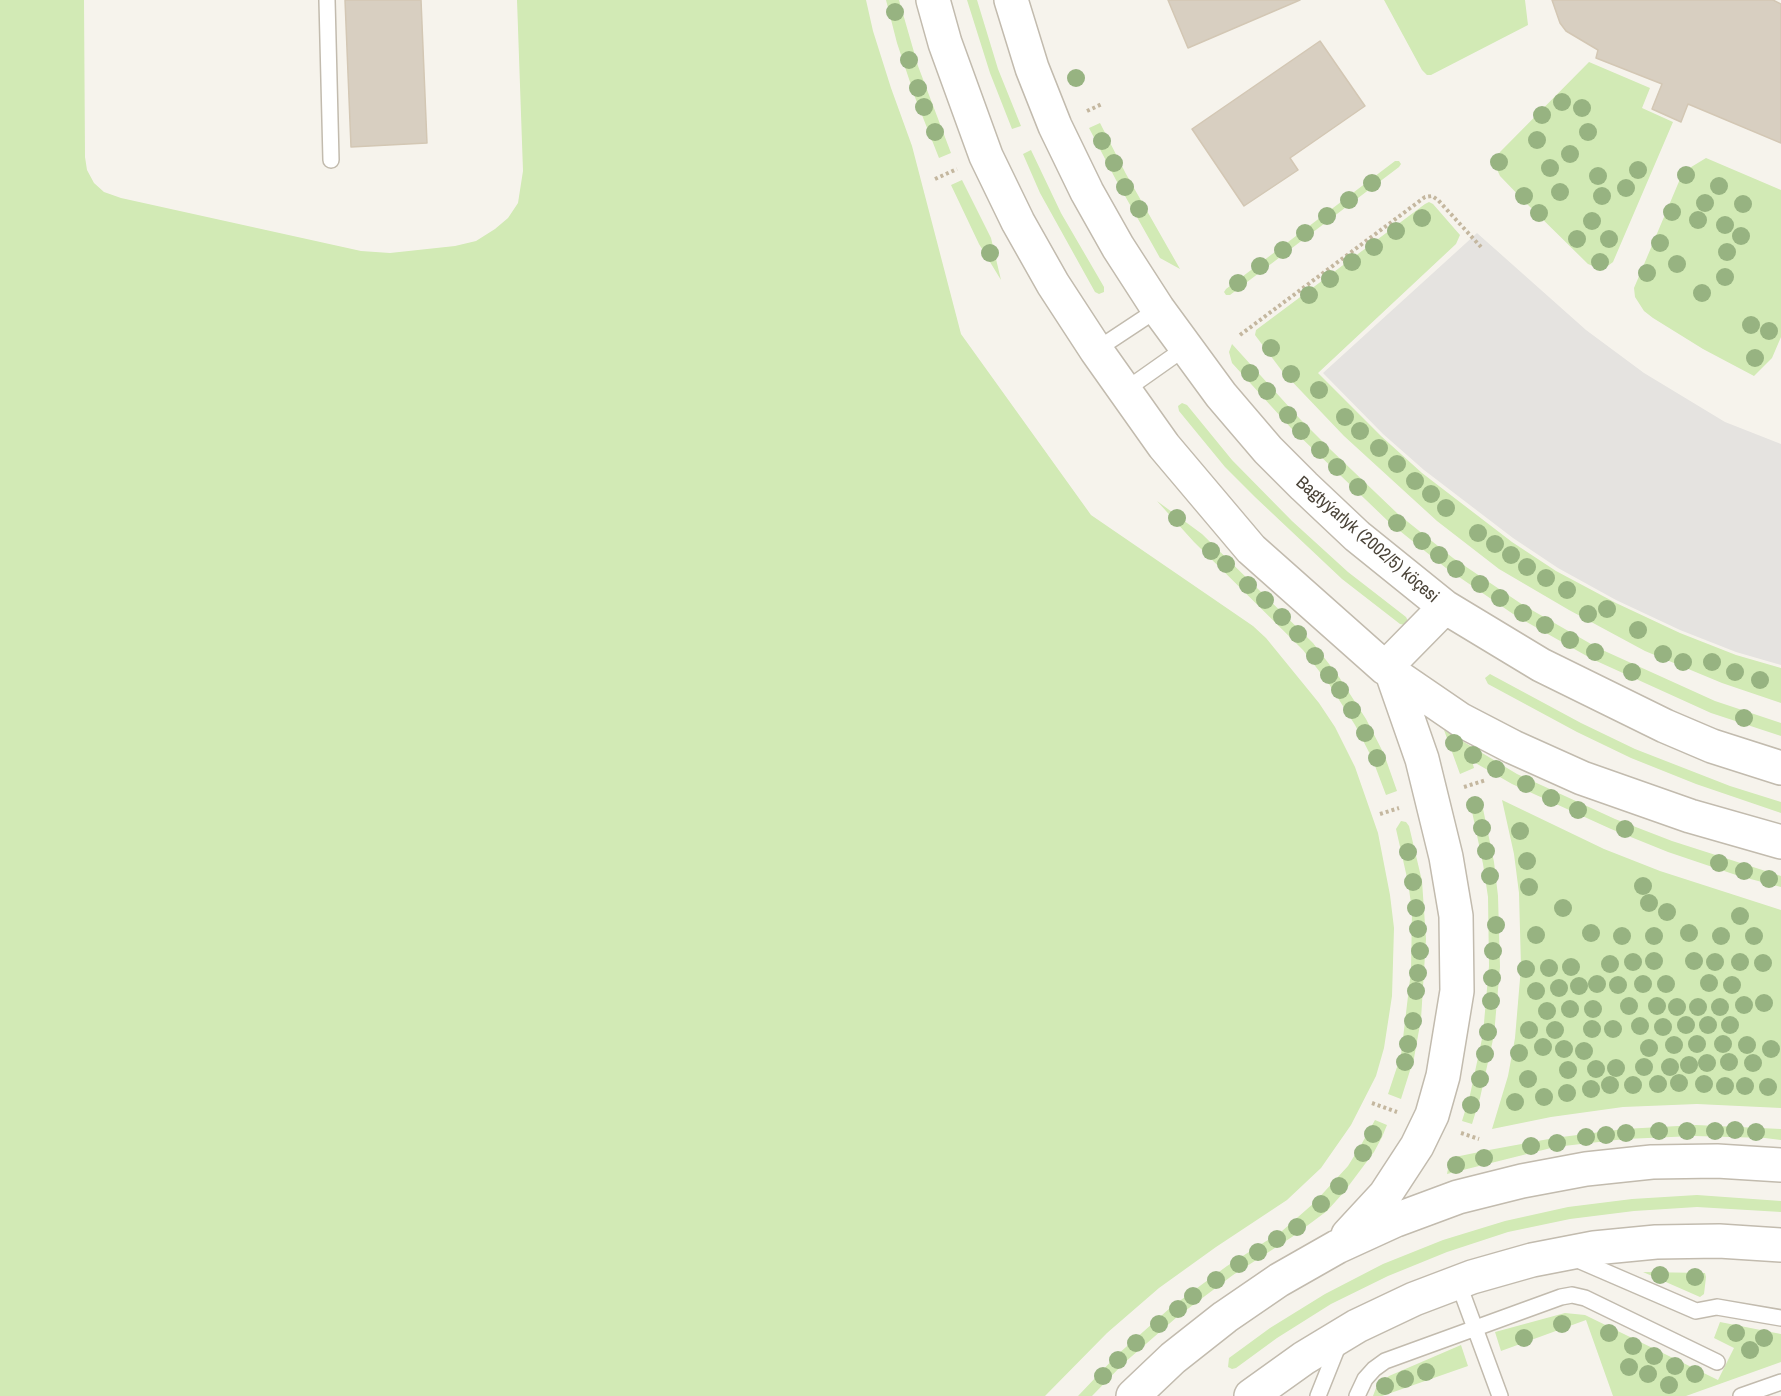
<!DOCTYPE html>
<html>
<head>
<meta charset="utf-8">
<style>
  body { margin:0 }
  canvas { display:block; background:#f6f3ec }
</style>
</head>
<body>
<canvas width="1781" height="1396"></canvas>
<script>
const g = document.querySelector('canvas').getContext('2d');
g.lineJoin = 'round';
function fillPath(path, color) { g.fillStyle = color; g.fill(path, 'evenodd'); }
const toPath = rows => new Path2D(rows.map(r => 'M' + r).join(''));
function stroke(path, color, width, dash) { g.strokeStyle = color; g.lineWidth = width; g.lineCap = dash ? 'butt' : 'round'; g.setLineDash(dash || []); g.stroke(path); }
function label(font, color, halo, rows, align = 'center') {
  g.font = font + ' "Archivo Narrow",sans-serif'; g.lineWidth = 5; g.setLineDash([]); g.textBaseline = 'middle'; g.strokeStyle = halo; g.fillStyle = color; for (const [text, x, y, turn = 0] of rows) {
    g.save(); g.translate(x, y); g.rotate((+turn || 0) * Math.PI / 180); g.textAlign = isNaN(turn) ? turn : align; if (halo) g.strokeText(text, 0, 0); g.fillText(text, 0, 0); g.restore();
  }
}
fillPath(toPath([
  [0,0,84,0,85,157,87,170,94,183,104,192,121,198,361,251,390,253,455,246,476,241,495,229,508,218,518,203,523,171,517,0,866,0,873,31,891,88,912,146,961,334,1091,515,1253,626,1266,638,1319,703,1335,727,1355,767,1378,833,1390,895,1394,928,1392,996,1384,1048,1376,1076,1351,1125,1321,1168,1287,1200,1216,1247,1159,1288,1107,1333,1045,1396,0,1396],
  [886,0,899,0,918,66,951,153,939,158,916,100,897,43],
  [967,0,977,0,998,69,1021,126,1012,129,990,73],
  [1384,0,1525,0,1528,25,1431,75,1427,75,1422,70],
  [1589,62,1650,88,1642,108,1673,122,1613,262,1609,265,1598,268,1588,264,1524,201,1500,176,1494,163,1500,152],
  [1100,123,1126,174,1180,269,1160,258,1116,180,1089,128],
  [1031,150,1061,213,1104,287,1104,292,1099,294,1095,292,1040,193,1023,154],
  [1706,158,1781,190,1781,337,1772,358,1754,376,1703,349,1653,318,1644,311,1635,297,1634,288,1683,172],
  [1395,161,1399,161,1401,164,1399,167,1230,295,1226,295,1224,292,1226,289],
  [962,180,991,238,1001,280,979,244,951,185],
  [1429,202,1433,204,1460,235,1456,244,1318,373,1381,436,1422,473,1512,542,1556,571,1616,603,1680,633,1736,655,1781,668,1781,703,1722,683,1645,651,1569,610,1499,569,1437,521,1344,436,1282,371,1255,335,1256,330,1425,204],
  [1232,344,1300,419,1331,450,1398,514,1453,558,1523,605,1598,648,1715,701,1781,723,1781,736,1711,713,1592,659,1516,616,1446,568,1390,523,1291,428,1232,363,1229,352],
  [1182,403,1187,405,1232,460,1292,521,1348,572,1406,617,1408,621,1405,625,1400,624,1342,579,1255,497,1225,467,1179,411,1178,406],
  [1157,501,1202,534,1313,643,1339,677,1366,719,1384,754,1397,791,1386,795,1372,758,1355,725,1329,684,1303,650,1194,542],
  [1490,674,1581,723,1635,749,1730,786,1781,802,1781,813,1696,784,1631,758,1577,732,1488,684,1485,678],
  [1444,730,1517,774,1615,819,1672,841,1781,876,1781,887,1739,876,1668,852,1611,829,1512,784,1472,761,1474,768,1460,774],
  [1481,799,1494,862,1498,896,1500,967,1494,1035,1480,1098,1472,1124,1462,1121,1470,1095,1483,1034,1489,966,1488,897,1483,864,1470,802],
  [1502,800,1604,849,1660,871,1781,910,1781,1108,1697,1104,1623,1107,1551,1117,1492,1129,1508,1076,1515,1038,1521,967,1519,893,1514,854],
  [1401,821,1406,822,1409,826,1422,881,1426,939,1421,1019,1414,1058,1401,1099,1388,1094,1401,1055,1411,971,1412,911,1408,882,1396,829],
  [1375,1120,1387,1125,1382,1137,1374,1152,1344,1192,1327,1211,1292,1237,1233,1275,1177,1317,1124,1363,1092,1396,1078,1396,1117,1355,1170,1308,1227,1266,1282,1231,1314,1203,1348,1166,1361,1145],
  [1696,1125,1781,1129,1781,1140,1765,1138,1694,1136,1625,1139,1555,1147,1447,1174,1450,1158,1489,1150,1554,1138,1624,1129],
  [1697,1195,1781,1201,1781,1212,1697,1207,1634,1211,1570,1219,1508,1232,1447,1252,1388,1276,1331,1304,1277,1338,1236,1368,1232,1369,1228,1367,1229,1358,1270,1328,1325,1294,1383,1264,1443,1240,1505,1221,1568,1207,1632,1199],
  [1643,1272,1705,1273,1706,1277,1704,1294,1700,1297],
  [1565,1313,1585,1315,1718,1380,1734,1348,1714,1338,1720,1322,1781,1334,1781,1362,1686,1396,1613,1396,1586,1320,1501,1351,1495,1332],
  [1461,1345,1468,1366,1382,1396,1373,1396,1376,1388,1389,1376]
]), '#d2eab5');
fillPath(toPath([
  [1477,233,1586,330,1644,373,1725,422,1781,444,1781,665,1736,652,1680,630,1616,600,1558,568,1513,538,1424,470,1383,434,1323,373]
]), '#e5e3e0');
const building = toPath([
  [345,0,421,0,427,143,351,147,345,0],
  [1168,0,1300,0,1188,48,1168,0],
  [1552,0,1773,0,1781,4,1781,143,1688,104,1681,122,1652,109,1662,84,1596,58,1598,50,1566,31,1560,23,1552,0],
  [1320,41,1365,106,1290,158,1298,170,1244,206,1192,129,1320,41]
]);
fillPath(building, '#d8cfc1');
stroke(building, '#d3c7b4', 1.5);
const service = toPath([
  [327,0,331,160],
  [1096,350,1158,309],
  [1124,391,1185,348],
  [1571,1257,1696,1311,1717,1307,1781,1318],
  [1458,1282,1500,1396],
  [1318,1396,1340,1341],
  [1357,1396,1365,1379,1374,1369,1385,1361,1561,1297,1572,1295,1585,1298,1717,1362],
  [1741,1396,1781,1382]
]);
const tertiary = toPath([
  [933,0,945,43,986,156,1018,222,1053,284,1096,350,1164,446,1251,549,1385,668,1461,720,1513,747,1582,778,1690,816,1781,842],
  [1011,0,1032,68,1055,126,1087,192,1118,247,1158,309,1221,395,1268,450,1304,486,1357,536,1445,607,1541,665,1665,726,1712,746,1781,768],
  [1385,668,1445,607],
  [1348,1235,1385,1195,1417,1146,1432,1115,1443,1076,1457,991,1456,916,1446,857,1422,759,1392,673],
  [1133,1396,1173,1358,1225,1317,1279,1280,1337,1247,1396,1220,1458,1197,1522,1181,1586,1169,1652,1162,1717,1161,1781,1165],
  [1251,1396,1304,1358,1357,1326,1414,1299,1472,1277,1532,1260,1594,1248,1656,1242,1719,1241,1781,1245]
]);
stroke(service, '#c2bbae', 18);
stroke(tertiary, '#c2bbae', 36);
stroke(toPath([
  [1087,111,1102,104],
  [935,179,957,169],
  [1240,335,1425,197,1432,196,1438,200,1481,247],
  [1464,787,1486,780],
  [1380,814,1399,808],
  [1372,1103,1397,1112],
  [1461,1133,1479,1139]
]), '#c4b79f', 4, [3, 3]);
stroke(service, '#fff', 15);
stroke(tertiary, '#fff', 33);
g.fillStyle = '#97b381';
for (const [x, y] of [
  [895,12],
  [909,60],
  [1076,78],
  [918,88],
  [1562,102],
  [924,107],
  [1582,108],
  [1542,115],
  [935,132],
  [1588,132],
  [1537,140],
  [1102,141],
  [1570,154],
  [1499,162],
  [1114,163],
  [1550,168],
  [1638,170],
  [1686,175],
  [1598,176],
  [1372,183],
  [1719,186],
  [1125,187],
  [1626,188],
  [1560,192],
  [1524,196],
  [1602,196],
  [1349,200],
  [1705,203],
  [1743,204],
  [1139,209],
  [1672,212],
  [1539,213],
  [1327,216],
  [1422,218],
  [1698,220],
  [1592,221],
  [1725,225],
  [1396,231],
  [1305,233],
  [1741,236],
  [1577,239],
  [1609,239],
  [1660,243],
  [1374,247],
  [1283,250],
  [1727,252],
  [990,253],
  [1352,262],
  [1600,262],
  [1677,264],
  [1260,266],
  [1647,273],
  [1725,277],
  [1330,279],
  [1238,283],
  [1702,293],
  [1309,295],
  [1751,325],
  [1769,331],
  [1271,348],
  [1755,358],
  [1250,373],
  [1291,374],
  [1319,390],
  [1267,391],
  [1288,415],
  [1345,417],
  [1301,431],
  [1360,431],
  [1379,448],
  [1320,450],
  [1397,464],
  [1337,467],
  [1415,481],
  [1358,487],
  [1431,494],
  [1446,508],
  [1177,518],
  [1397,523],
  [1478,533],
  [1422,541],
  [1495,544],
  [1211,551],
  [1439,555],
  [1511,555],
  [1226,564],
  [1527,567],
  [1456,569],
  [1546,578],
  [1480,584],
  [1248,585],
  [1567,590],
  [1500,598],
  [1265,600],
  [1607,609],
  [1523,613],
  [1588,614],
  [1282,617],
  [1545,625],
  [1638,630],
  [1298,634],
  [1570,640],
  [1595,652],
  [1663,654],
  [1315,656],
  [1683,662],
  [1712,662],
  [1632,672],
  [1735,672],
  [1329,675],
  [1760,680],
  [1340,690],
  [1352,710],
  [1744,718],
  [1365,733],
  [1454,743],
  [1473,755],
  [1377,758],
  [1496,769],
  [1526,784],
  [1551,798],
  [1475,805],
  [1578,810],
  [1482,828],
  [1625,829],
  [1520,831],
  [1486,851],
  [1408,852],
  [1527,861],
  [1719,863],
  [1744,871],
  [1490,876],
  [1769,879],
  [1413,882],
  [1643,886],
  [1529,887],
  [1649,903],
  [1416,908],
  [1563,908],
  [1667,912],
  [1740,916],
  [1496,925],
  [1418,929],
  [1591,933],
  [1689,933],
  [1536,935],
  [1622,936],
  [1654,936],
  [1721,936],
  [1754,936],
  [1420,951],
  [1493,951],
  [1654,961],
  [1694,961],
  [1633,962],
  [1715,962],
  [1740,962],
  [1763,963],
  [1610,964],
  [1571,967],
  [1549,968],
  [1526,969],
  [1418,973],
  [1492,978],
  [1709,983],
  [1597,984],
  [1643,984],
  [1666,984],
  [1618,985],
  [1732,985],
  [1579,986],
  [1559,988],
  [1416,991],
  [1536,991],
  [1491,1001],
  [1764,1003],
  [1744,1005],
  [1629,1006],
  [1657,1006],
  [1677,1007],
  [1698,1007],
  [1720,1007],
  [1570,1009],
  [1593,1009],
  [1547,1011],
  [1413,1021],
  [1686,1025],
  [1708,1025],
  [1730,1025],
  [1640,1026],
  [1663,1027],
  [1592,1029],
  [1613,1029],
  [1529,1030],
  [1555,1030],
  [1488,1032],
  [1408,1044],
  [1697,1044],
  [1723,1044],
  [1674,1045],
  [1747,1045],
  [1543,1047],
  [1649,1048],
  [1564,1049],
  [1771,1049],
  [1584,1051],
  [1519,1053],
  [1485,1054],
  [1405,1062],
  [1729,1062],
  [1707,1063],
  [1753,1063],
  [1689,1065],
  [1644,1067],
  [1670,1067],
  [1616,1068],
  [1596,1069],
  [1568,1070],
  [1480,1079],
  [1528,1079],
  [1679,1083],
  [1658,1084],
  [1704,1084],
  [1610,1085],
  [1633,1085],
  [1725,1086],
  [1745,1086],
  [1768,1087],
  [1591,1089],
  [1567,1093],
  [1544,1097],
  [1515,1102],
  [1471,1105],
  [1735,1130],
  [1659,1131],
  [1687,1131],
  [1715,1131],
  [1756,1132],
  [1626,1133],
  [1373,1134],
  [1606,1135],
  [1586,1137],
  [1557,1143],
  [1531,1146],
  [1363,1153],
  [1484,1158],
  [1456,1165],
  [1339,1186],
  [1321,1204],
  [1297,1227],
  [1277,1239],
  [1258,1252],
  [1239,1264],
  [1660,1275],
  [1695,1277],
  [1216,1280],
  [1193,1296],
  [1178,1309],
  [1159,1324],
  [1562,1324],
  [1609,1333],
  [1736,1333],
  [1524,1338],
  [1764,1338],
  [1136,1343],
  [1633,1346],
  [1750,1350],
  [1654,1356],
  [1118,1360],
  [1675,1366],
  [1629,1367],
  [1426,1372],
  [1648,1374],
  [1695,1374],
  [1103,1376],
  [1405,1379],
  [1669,1385],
  [1385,1386]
]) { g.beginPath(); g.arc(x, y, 9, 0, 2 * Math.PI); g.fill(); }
label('18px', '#4b4439', '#fff', [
  ["Bagtyýarlyk (2002/5) köçesi",1367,540,41]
]);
</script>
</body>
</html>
